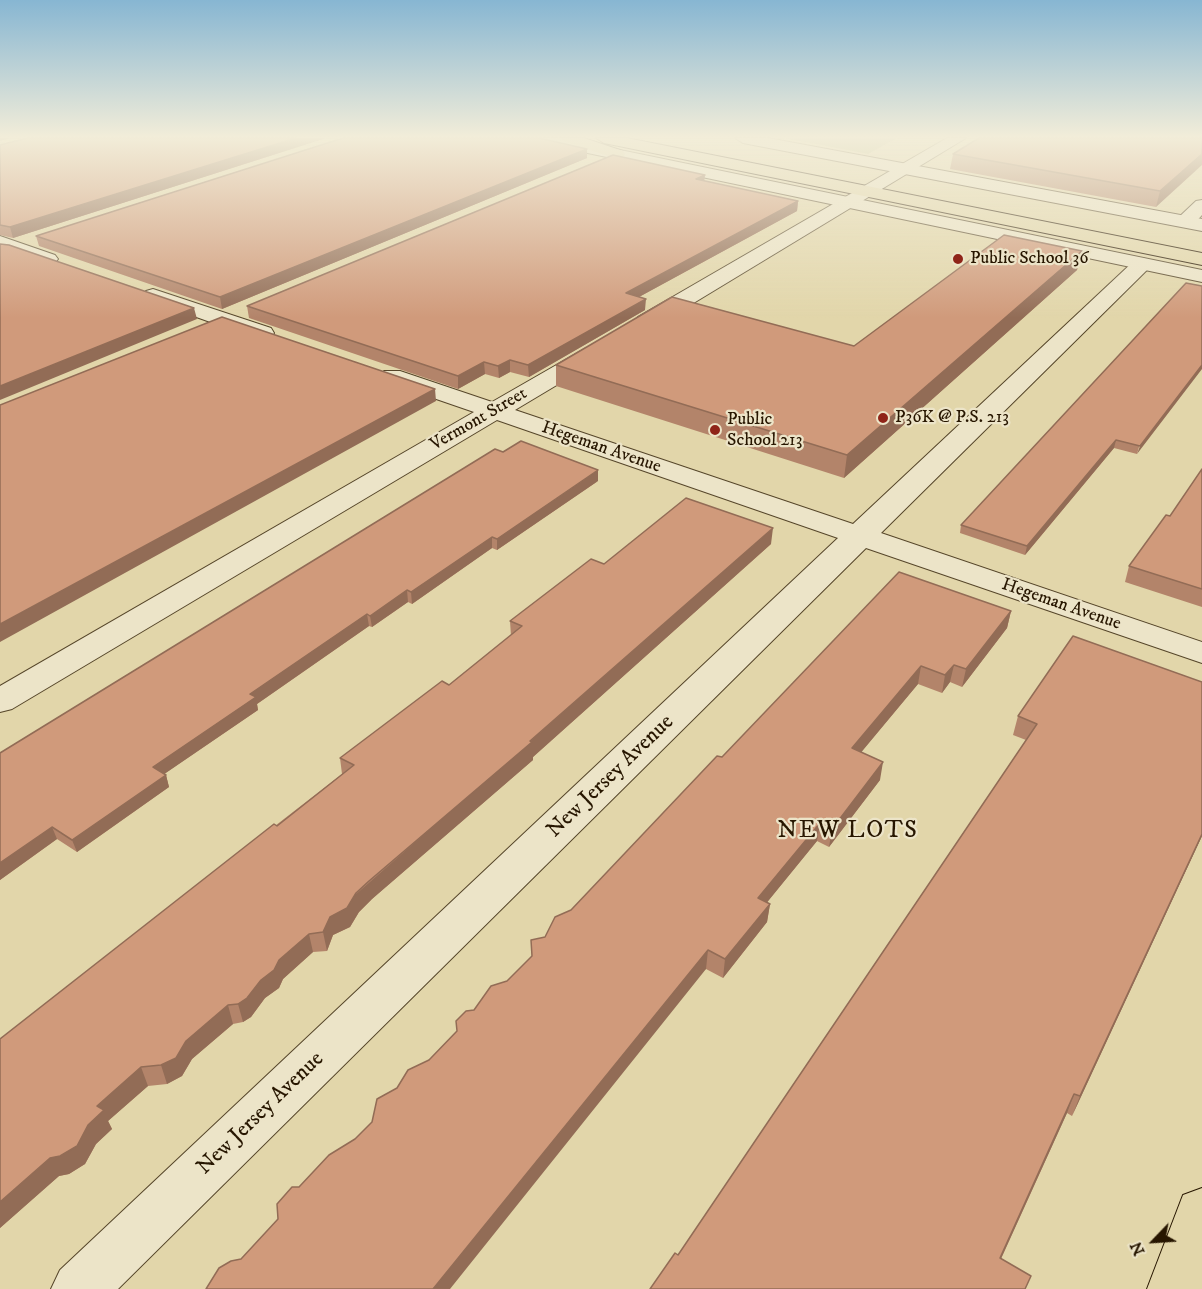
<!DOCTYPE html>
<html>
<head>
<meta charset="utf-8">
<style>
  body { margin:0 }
  #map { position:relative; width:1202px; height:1289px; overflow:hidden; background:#e2d6aa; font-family:"IM FELL DW Pica",serif }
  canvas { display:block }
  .north { position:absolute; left:1124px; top:1211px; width:60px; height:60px; -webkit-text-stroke:4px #ece4c8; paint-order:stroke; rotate:245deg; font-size:16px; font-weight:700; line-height:24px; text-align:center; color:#271600 }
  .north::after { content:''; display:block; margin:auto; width:21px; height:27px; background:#271600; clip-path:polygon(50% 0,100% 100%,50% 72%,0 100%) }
</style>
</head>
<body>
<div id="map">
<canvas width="1202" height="1289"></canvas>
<div class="north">N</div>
</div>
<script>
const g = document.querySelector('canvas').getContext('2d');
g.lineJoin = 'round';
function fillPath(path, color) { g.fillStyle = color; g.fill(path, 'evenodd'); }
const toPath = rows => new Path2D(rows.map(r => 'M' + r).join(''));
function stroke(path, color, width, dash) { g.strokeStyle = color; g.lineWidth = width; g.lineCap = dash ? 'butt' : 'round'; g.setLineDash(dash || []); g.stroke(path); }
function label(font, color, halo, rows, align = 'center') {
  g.font = font + ' "IM FELL DW Pica",serif'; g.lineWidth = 4.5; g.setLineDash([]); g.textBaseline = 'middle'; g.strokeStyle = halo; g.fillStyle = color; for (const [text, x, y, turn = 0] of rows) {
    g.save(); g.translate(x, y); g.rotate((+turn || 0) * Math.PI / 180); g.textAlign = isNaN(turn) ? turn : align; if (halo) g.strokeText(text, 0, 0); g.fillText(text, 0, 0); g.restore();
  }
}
fillPath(toPath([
  [784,138,897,138,868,154]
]), '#b9bc84');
const minor = toPath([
  [947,138,966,138,654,327,646,329,638,327,635,322,638,317,947,138],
  [1202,200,1202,215,1192,226,1178,226,1176,222,1178,218,1196,201,1202,200],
  [0,236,55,255,58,259,55,263,48,265,0,248,0,236],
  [1142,258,1149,260,1152,264,1149,268,881,533,1202,642,1202,663,866,548,118,1289,51,1289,60,1270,838,538,497,420,12,709,0,712,0,686,474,412,384,381,380,376,384,371,400,371,492,402,586,348,602,348,605,353,602,358,515,410,853,524,1135,260,1142,258],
  [153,289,271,328,274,333,271,338,255,338,146,299,143,295,146,291,153,289]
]);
const tertiary = toPath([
  [532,138,562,138,1202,270,1202,282,540,143,532,138],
  [735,138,768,138,1202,219,1202,231,743,143,735,138]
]);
const primary = toPath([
  [1202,1188,1202,1289,1147,1289,1183,1195,1202,1188]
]);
const trunk = toPath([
  [561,138,584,138,623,151,625,154,623,157,611,157,563,141,561,138],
  [596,138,627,138,1202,253,1202,265,604,143,596,138]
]);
stroke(minor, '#56462a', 2);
stroke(tertiary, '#56462a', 2);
stroke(primary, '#271600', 2);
stroke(trunk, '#271600', 2);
fillPath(minor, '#ece4c8');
fillPath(tertiary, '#ece4c8');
fillPath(primary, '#e2d6aa');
fillPath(trunk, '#e2d6aa');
fillPath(toPath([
  [27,138,326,138,13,238,0,235,0,145],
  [1202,138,1156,207,950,169,953,154],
  [587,149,587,158,222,309,39,246,36,236],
  [704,181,798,201,797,211,639,297,645,310,529,377,510,372,499,378,485,374,458,389,249,318,247,306],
  [1082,251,1077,270,844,478,556,386,556,365,854,346],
  [1186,283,1137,454,1114,448,1025,555,960,533,961,525],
  [1202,469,1202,607,1125,582,1129,566,1170,516],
  [598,481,497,550,492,548,412,604,408,602,372,627,369,626,257,704,258,710,164,774,166,775,169,787,77,852,57,839,0,880,0,753],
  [771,544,533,757,533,760,372,899,359,912,350,927,333,935,327,951,313,952,283,979,279,988,265,998,251,1017,243,1022,233,1024,192,1059,182,1076,167,1084,148,1086,108,1121,112,1129,96,1144,85,1164,69,1174,59,1176,0,1228,0,1039,342,774,340,758,449,685,511,636,510,621,604,564],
  [1011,611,1007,628,962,687,950,682,942,693,918,684,861,752,880,780,829,847,817,841,767,902,770,904,767,922,723,978,706,969,241,1259,278,1219,299,1187,355,1139,372,1122,397,1088,429,1060,457,1031,474,1010,507,981,532,956,545,937,571,910,722,757],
  [1073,636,1202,836,1072,1116,1067,1113,1001,1259,678,1255,1026,740,1013,735,1018,716]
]), '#b3846a');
fillPath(toPath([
  [0,138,11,138,0,141],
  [296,138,326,138,13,238,10,227],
  [587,149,587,158,222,309,220,297],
  [1202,154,1202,165,1156,207,1160,191],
  [705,175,704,184,696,179],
  [798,201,797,211,626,304,626,293],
  [1082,251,1077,270,844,478,847,455],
  [646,299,645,310,529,377,528,365],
  [194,308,197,319,0,400,0,386],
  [510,360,510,372,499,378,498,366],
  [484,362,485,374,458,389,458,376],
  [1202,365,1202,369,1137,454,1140,446],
  [435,389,436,401,0,642,0,624],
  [1116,440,1114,448,1025,555,1027,546],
  [598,470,598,481,497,550,497,539],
  [773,528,771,544,533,757,533,760,372,899,359,912,350,927,333,935,327,951,323,932,330,917],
  [492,537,492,548,412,604,411,592],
  [407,590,408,602,372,627,370,616],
  [1011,611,1007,628,962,687,966,669],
  [367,614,369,626,257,704,258,710,157,779,153,767,250,694],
  [954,665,950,682,942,693,945,675],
  [921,666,918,684,849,767,852,748],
  [883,762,880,780,829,847,832,829],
  [166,775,169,787,77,852,72,840],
  [820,823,817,841,756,916,758,898],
  [52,827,57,839,0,880,0,863],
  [1202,834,1202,836,1072,1116,1080,1096],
  [770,904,767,922,723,978,725,959],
  [309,934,313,952,283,979,279,988,265,998,251,1017,243,1022,238,1004,279,960],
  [708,950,706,969,450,1289,433,1289],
  [228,1005,233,1024,192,1059,182,1076,167,1084,161,1065,186,1041],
  [141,1067,148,1086,108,1121,112,1129,96,1144,85,1164,69,1174,59,1176,0,1228,0,1202,88,1125,97,1106],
  [1074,1094,1067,1113,993,1276,1000,1258]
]), '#926c56');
const building = toPath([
  [27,138,296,138,10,227,0,225,0,145,27,138],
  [343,138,539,138,587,149,220,297,36,236,343,138],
  [979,138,1202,138,1202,154,1160,191,953,154,979,138],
  [613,155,705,175,696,179,798,201,626,293,646,299,528,365,510,360,498,366,484,362,458,376,247,306,613,155],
  [1004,235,1082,251,847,455,556,365,672,297,854,346,1004,235],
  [0,244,9,245,194,308,0,386,0,244],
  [1186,283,1202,286,1202,365,1140,446,1116,440,1027,546,961,525,1186,283],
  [222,317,435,389,0,624,0,405,222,317],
  [521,441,598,470,497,539,492,537,411,592,407,590,370,616,367,614,250,694,256,697,153,767,166,775,72,840,52,827,0,863,0,753,495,449,503,452,521,441],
  [1202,469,1202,589,1129,566,1166,515,1170,516,1202,469],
  [686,498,773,528,530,741,532,742,369,881,356,893,347,908,330,917,323,932,309,934,279,960,274,970,261,980,247,998,238,1004,228,1005,186,1041,176,1058,161,1065,141,1067,97,1106,104,1110,88,1125,77,1146,60,1156,50,1158,0,1202,0,1039,274,824,277,826,354,765,340,758,442,681,449,685,522,626,510,621,591,559,604,564,686,498],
  [899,572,1011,611,966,669,954,665,945,675,921,666,852,748,883,762,832,829,820,823,758,898,770,904,725,959,708,950,433,1289,206,1289,219,1268,231,1261,241,1259,278,1219,277,1204,292,1187,299,1187,329,1155,355,1139,372,1122,377,1099,397,1088,408,1070,429,1060,457,1031,456,1021,466,1011,474,1010,491,986,507,981,532,956,531,940,545,937,555,917,571,910,717,756,722,757,899,572],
  [1073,636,1202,682,1202,834,1080,1096,1074,1094,1000,1258,1031,1276,1025,1289,650,1289,675,1253,678,1255,1037,724,1018,716,1073,636]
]);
fillPath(building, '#d09a7b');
stroke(building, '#926c56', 1.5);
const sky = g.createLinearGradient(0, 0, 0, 318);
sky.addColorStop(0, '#87b6d2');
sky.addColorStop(0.43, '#f2edd9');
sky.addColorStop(1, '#f2edd900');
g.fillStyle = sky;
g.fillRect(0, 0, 1202, 318);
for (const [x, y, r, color] of [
  [958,259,6,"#8f2418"],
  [883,418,6,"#8f2418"],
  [715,430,6,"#8f2418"]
]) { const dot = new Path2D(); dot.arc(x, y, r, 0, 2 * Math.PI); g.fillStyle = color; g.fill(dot); stroke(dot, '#ece4c8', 2); }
label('18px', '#271600', '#ece4c8', [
  ["Public School 36",970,259],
  ["P36K @ P.S. 213",895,418],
  ["Public",727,420],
  ["School 213",727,441]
], 'left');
label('18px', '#271600', '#ece4c8', [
  ["Vermont Street",479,420,-30],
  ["Hegeman Avenue",601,448,19],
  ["Hegeman Avenue",1061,605,19]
]);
label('22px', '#271600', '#ece4c8', [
  ["New Jersey Avenue",611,777,-44],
  ["New Jersey Avenue",261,1114,-44]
]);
g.letterSpacing = '1.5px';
label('24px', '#271600', '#ece4c8', [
  ["NEW LOTS",848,832]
]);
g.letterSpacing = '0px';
</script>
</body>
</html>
